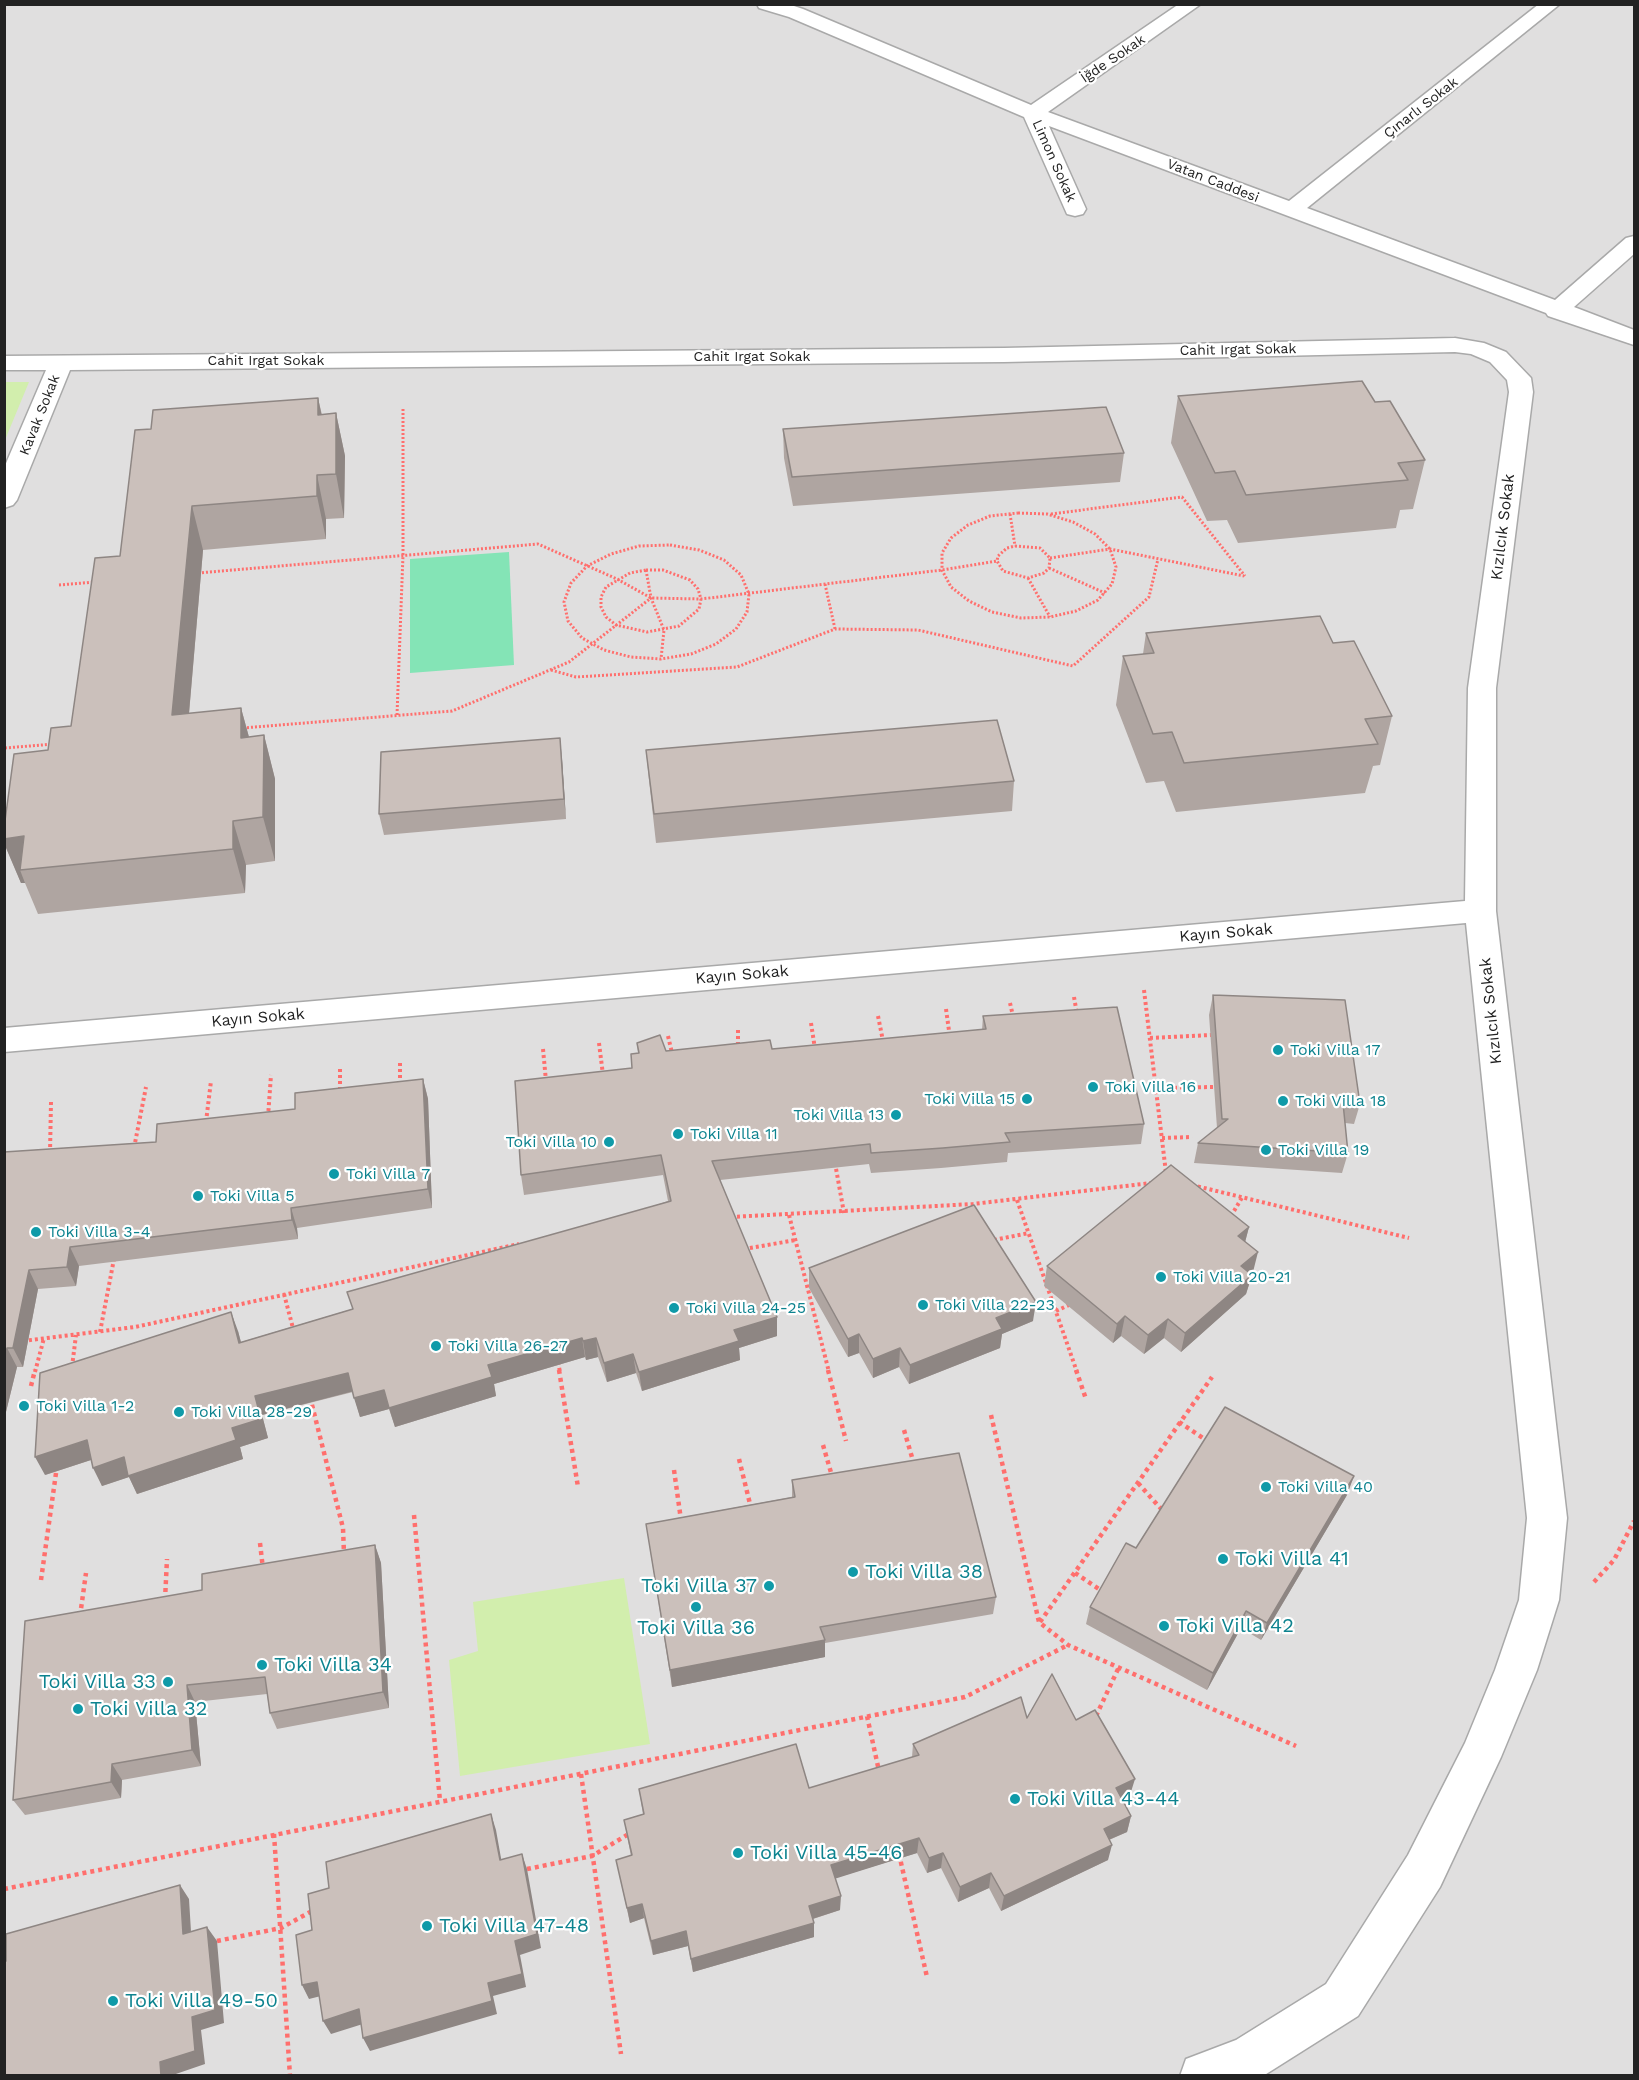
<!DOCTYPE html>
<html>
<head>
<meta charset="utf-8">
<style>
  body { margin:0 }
  #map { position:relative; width:1639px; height:2080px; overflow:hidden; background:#f2eee8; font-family:"Work Sans",sans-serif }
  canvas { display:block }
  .frame { position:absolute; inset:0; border:6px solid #222; pointer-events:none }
</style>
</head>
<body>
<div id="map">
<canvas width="1639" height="2080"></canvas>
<div class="frame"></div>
</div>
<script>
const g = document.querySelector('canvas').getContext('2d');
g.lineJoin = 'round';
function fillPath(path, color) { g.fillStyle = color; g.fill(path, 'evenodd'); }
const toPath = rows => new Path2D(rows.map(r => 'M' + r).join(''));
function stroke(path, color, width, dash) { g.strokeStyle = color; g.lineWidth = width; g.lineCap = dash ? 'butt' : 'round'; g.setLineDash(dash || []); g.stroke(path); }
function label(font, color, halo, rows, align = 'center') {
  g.font = font + ' "Work Sans",sans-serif'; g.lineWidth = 4.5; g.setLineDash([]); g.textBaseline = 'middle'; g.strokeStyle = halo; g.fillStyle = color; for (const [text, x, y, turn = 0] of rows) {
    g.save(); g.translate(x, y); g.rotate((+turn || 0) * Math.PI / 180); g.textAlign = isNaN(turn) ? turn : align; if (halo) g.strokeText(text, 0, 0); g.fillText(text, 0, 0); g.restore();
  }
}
fillPath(toPath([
  [5,5,1634,5,1634,2075,5,2075]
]), '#e0dfdf');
fillPath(toPath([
  [5,382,29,382,5,440,4,382],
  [624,1578,650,1744,460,1776,449,1660,478,1651,473,1602]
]), '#d2eead');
fillPath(toPath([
  [509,552,514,665,410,673,410,559]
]), '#84e4b6');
const minor = toPath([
  [757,4,788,4,803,9,1031,105,1179,4,1201,4,1048,112,1289,201,1539,4,1560,4,1307,208,1555,300,1626,238,1634,236,1634,254,1574,307,1634,330,1634,345,1548,316,1546,313,1049,126,1086,209,1083,214,1075,216,1067,214,1024,117,789,17,759,8,757,4],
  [1455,338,1484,343,1506,352,1531,378,1533,392,1496,688,1496,911,1567,1518,1559,1600,1537,1670,1501,1757,1440,1887,1358,2016,1263,2076,1180,2076,1186,2059,1236,2040,1326,1984,1408,1855,1465,1743,1495,1670,1519,1600,1527,1518,1466,923,4,1052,4,1028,1465,901,1468,688,1509,392,1507,380,1490,362,1471,354,1455,352,1004,362,70,370,17,500,13,505,4,508,4,468,46,370,4,370,4,356,1004,348,1455,338]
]);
stroke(minor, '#a9a9a9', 3);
stroke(toPath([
  [1018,513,1047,514,1073,522,1095,534,1110,549,1116,567,1112,584,1098,600,1076,611,1050,617,1021,618,992,612,969,601,951,587,942,570,942,553,951,538,968,525,990,516,1018,513],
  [1010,514,1015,546],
  [1051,514,1182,497,1245,576],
  [670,545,699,550,724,560,741,575,749,594,747,612,736,629,716,644,691,654,661,659,631,657,604,650,582,638,568,621,564,602,571,583,587,566,611,554,639,546,670,545],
  [1015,546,1040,548,1050,558,1049,568,1044,573,1028,578,1003,571,997,561,998,556,1007,548,1015,546],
  [1050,558,1110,549,1244,576],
  [1049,568,1105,593],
  [646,570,663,570,690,580,698,589,701,599,699,609,679,626,647,632,616,625,606,617,601,607,601,597,606,587,630,573,646,570],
  [646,570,651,598,664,630,661,659],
  [198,573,538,544,617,579,651,598,701,599,942,570,997,561],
  [1028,578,1050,617],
  [825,584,835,629],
  [59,585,95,582],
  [551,670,576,677,737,667,835,629,918,630,1073,666,1149,597,1158,559],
  [397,715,403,555,403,409],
  [243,728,452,711,569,662,651,598],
  [5,748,54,744]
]), '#ff6f6d', 3, [2, 2]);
stroke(toPath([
  [1144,990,1166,1173],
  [1074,997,1077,1014],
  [1010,1003,1013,1016],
  [946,1009,950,1038],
  [878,1016,883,1041],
  [811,1023,815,1049],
  [738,1030,738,1047],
  [668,1036,672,1053],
  [1150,1038,1211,1035],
  [599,1043,603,1075],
  [543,1049,546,1081],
  [400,1063,400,1086],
  [340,1069,340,1092],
  [1156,1088,1214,1087],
  [268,1117,271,1075],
  [206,1122,211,1081],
  [1162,1138,1192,1137],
  [134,1148,146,1087],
  [50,1153,51,1102],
  [835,1163,844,1213],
  [1192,1185,1409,1238],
  [1017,1200,1077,1372],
  [789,1215,829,1372],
  [1231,1216,1243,1196],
  [731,1217,973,1204,1151,1183],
  [994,1240,1029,1233],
  [744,1249,796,1240],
  [284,1294,294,1332],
  [1056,1311,1071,1304],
  [100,1332,114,1259],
  [23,1341,135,1327,519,1244],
  [558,1362,560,1372],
  [72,1367,76,1335],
  [35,1372,44,1338]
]), '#ff6f6d', 4, [3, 3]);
stroke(toPath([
  [559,1370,578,1487],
  [828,1370,846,1441],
  [1076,1370,1086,1399],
  [31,1386,35,1370],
  [310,1397,343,1528,344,1554],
  [991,1415,1039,1622,1068,1645,1296,1746],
  [1179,1422,1209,1442],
  [904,1430,914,1464],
  [823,1445,832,1476],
  [739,1459,751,1508],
  [674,1470,681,1520],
  [1138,1483,1163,1511],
  [414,1515,440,1801],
  [260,1543,263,1569],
  [1075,1573,1102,1591],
  [41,1580,57,1466],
  [1594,1582,1614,1560,1634,1521],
  [165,1600,167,1559],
  [80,1616,86,1573],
  [1040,1622,1212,1377],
  [867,1716,879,1771],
  [1096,1716,1119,1667],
  [581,1774,621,2054],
  [274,1834,290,2076],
  [899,1854,927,1977],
  [527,1869,592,1856,627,1835],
  [4,1889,965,1697,1068,1645],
  [217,1941,281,1928,312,1911]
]), '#ff6f6d', 4.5, [4, 4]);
fillPath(minor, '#fff');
fillPath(toPath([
  [1178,396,1375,402,1425,460,1413,509,1400,510,1396,528,1238,543,1227,520,1207,521,1171,443],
  [318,398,322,415,336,413,345,456,344,518,326,519,326,539,203,550,189,714,241,708,249,737,264,735,275,779,275,861,246,865,245,893,38,914,25,883,21,883,4,843,4,828,48,750,71,726,120,556,151,429],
  [783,429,1124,453,1120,482,793,506,784,458],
  [1146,633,1333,643,1392,716,1380,765,1373,766,1365,793,1176,812,1164,781,1146,783,1116,705,1123,656,1143,654],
  [646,750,1014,781,1012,811,656,843,649,780],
  [562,759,566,819,384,835,379,814],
  [1213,995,1360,1104,1354,1124,1345,1123,1348,1153,1342,1173,1194,1163,1198,1143,1217,1128,1209,1015],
  [983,1016,1144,1124,1141,1144,1008,1153,1007,1162,941,1168,871,1173,869,1164,720,1180,777,1336,739,1348,740,1360,642,1391,636,1373,607,1382,598,1357,586,1360,585,1357,494,1384,496,1396,395,1427,389,1409,360,1417,353,1392,262,1415,268,1438,240,1447,243,1459,137,1494,129,1477,102,1486,91,1460,45,1475,238,1331,241,1342,352,1309,668,1201,663,1175,524,1195,521,1175,632,1068,638,1053,637,1043,666,1051,772,1049,982,1030],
  [423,1079,428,1099,432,1208,297,1228,298,1239,79,1266,76,1286,38,1289,23,1367,17,1367,4,1420,4,1152,156,1142],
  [1249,1227,1245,1242,1253,1272,1250,1274,1252,1275,1246,1294,1181,1352,1164,1338,1144,1354,1121,1336,1113,1343,1044,1286,1047,1266],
  [809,1268,1033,1321,1002,1334,1000,1348,909,1384,899,1367,873,1378,859,1353,848,1357,809,1288],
  [792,1480,996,1597,993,1614,825,1643,825,1657,672,1687,646,1524,792,1497],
  [1347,1495,1261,1640,1241,1628,1207,1690,1086,1624,1090,1607,1136,1548],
  [375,1545,381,1563,389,1708,277,1729,270,1713,267,1694,195,1702,201,1766,122,1780,121,1798,25,1815,13,1800,202,1590],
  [1027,1718,1076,1720,1130,1795,1122,1799,1131,1816,1127,1832,1109,1840,1108,1860,1001,1911,989,1888,958,1902,941,1868,927,1873,917,1853,835,1878,840,1910,813,1919,814,1923,814,1937,693,1972,688,1946,653,1955,644,1918,630,1923,616,1860,631,1856,624,1820,643,1814,639,1789,809,1788,912,1757,913,1744]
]), '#afa5a1');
fillPath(toPath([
  [318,398,327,441,318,415],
  [336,413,345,456,344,518,336,474],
  [317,475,326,519,326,539,317,496],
  [192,506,203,550,185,759,172,715],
  [241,708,253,752,241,738],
  [264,735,275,779,275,861,263,817],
  [560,738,562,759,566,819,564,799],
  [233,821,246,865,245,893,233,849],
  [24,836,20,870,25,883,21,883,4,843,4,839],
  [423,1079,428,1099,432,1208,428,1189],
  [291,1208,297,1228,298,1239,292,1220],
  [1249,1227,1244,1246,1238,1236],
  [70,1247,79,1266,76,1286,67,1267],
  [1258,1252,1253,1272,1236,1286,1241,1266],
  [29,1270,38,1289,23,1367,13,1348],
  [1252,1275,1246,1294,1181,1352,1185,1333],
  [1036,1302,1033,1321,1002,1334,1000,1348,909,1384,910,1365,996,1318],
  [231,1312,238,1331,246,1362,239,1343],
  [1125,1316,1121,1336,1113,1343,1117,1324],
  [777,1317,777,1336,739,1348,740,1360,642,1391,639,1372,734,1330],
  [1168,1319,1164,1338,1144,1354,1148,1335],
  [859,1334,859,1353,848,1357,848,1339],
  [582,1338,585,1357,494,1384,496,1396,395,1427,389,1408,488,1365],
  [596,1338,598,1357,586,1360,583,1341],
  [7,1348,17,1367,4,1420,4,1359],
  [900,1348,899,1367,873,1378,873,1359],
  [633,1354,636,1373,607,1382,604,1363],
  [348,1373,354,1391,262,1415,268,1438,240,1447,243,1459,137,1494,129,1477,102,1486,93,1468,124,1457,232,1428,255,1396],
  [384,1390,389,1409,360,1417,354,1398],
  [87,1440,97,1458,45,1475,35,1457],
  [1354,1476,1347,1495,1261,1640,1267,1623],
  [375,1545,381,1563,389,1708,383,1692],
  [1246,1611,1241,1628,1207,1690,1213,1673],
  [825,1640,825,1657,672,1687,670,1670],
  [187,1685,195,1702,201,1766,192,1750],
  [112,1764,122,1780,121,1798,111,1782],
  [1135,1779,1130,1795,1112,1803,1116,1788],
  [491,1814,496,1830,504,1875,500,1860],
  [1131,1816,1127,1832,1099,1844,1104,1829],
  [919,1838,917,1853,831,1880,831,1865],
  [1112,1845,1108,1860,1001,1911,1004,1896],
  [943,1853,941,1868,927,1873,929,1858],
  [522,1854,527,1869,541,1948,520,1955,526,1987,493,1996,497,2014,370,2051,363,2038,488,1983,515,1941],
  [991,1873,989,1888,958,1902,960,1887],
  [180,1885,189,1899,192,1948,183,1934],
  [841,1896,840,1910,809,1920,809,1906],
  [642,1904,644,1918,630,1923,627,1908],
  [814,1923,814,1937,693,1972,691,1959],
  [207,1927,217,1941,224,2023,201,2030,205,2064,170,2076,161,2076,160,2062,192,2017],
  [686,1931,688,1946,653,1955,651,1941],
  [317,1982,325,1995,309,1999,302,1985],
  [359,2009,366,2023,331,2034,323,2021]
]), '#8e8683');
const building = toPath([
  [1362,381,1375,402,1390,401,1425,460,1398,463,1408,480,1246,495,1235,471,1215,473,1178,396,1362,381],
  [318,398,318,415,336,413,336,474,317,475,317,496,192,506,172,715,241,708,241,738,264,735,263,817,233,821,233,849,20,870,24,836,4,839,4,828,14,754,48,750,51,728,71,726,95,558,120,556,135,430,151,429,153,410,318,398],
  [1106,407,1124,453,792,477,783,429,1106,407],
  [1320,616,1333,643,1354,641,1392,716,1365,719,1378,744,1184,763,1172,732,1153,734,1123,656,1154,653,1146,633,1320,616],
  [997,720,1014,781,654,814,646,750,997,720],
  [560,738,564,799,379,814,381,752,560,738],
  [1213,995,1345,1000,1360,1104,1343,1103,1348,1153,1198,1143,1228,1119,1222,1119,1213,995],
  [1117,1007,1144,1124,1005,1133,1010,1142,943,1148,871,1153,870,1144,712,1161,777,1317,734,1330,739,1341,639,1372,633,1354,604,1363,596,1338,583,1341,582,1338,488,1365,492,1377,389,1408,384,1390,354,1398,348,1373,255,1396,261,1419,232,1428,236,1440,128,1476,124,1457,93,1468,87,1440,35,1457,40,1373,231,1312,239,1343,353,1309,347,1292,671,1201,661,1155,521,1175,515,1081,632,1068,631,1054,639,1053,637,1043,660,1035,666,1051,770,1040,772,1049,986,1029,983,1016,1117,1007],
  [423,1079,428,1189,291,1208,292,1220,70,1247,67,1267,29,1270,13,1348,7,1348,4,1359,4,1152,156,1142,157,1124,295,1109,295,1093,423,1079],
  [1171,1165,1249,1227,1238,1236,1258,1252,1241,1266,1252,1275,1185,1333,1168,1319,1148,1335,1125,1316,1117,1324,1047,1266,1171,1165],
  [974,1205,1036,1302,996,1318,1002,1329,910,1365,900,1348,873,1359,859,1334,848,1339,809,1268,974,1205],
  [1225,1407,1354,1476,1267,1623,1246,1611,1213,1673,1090,1607,1126,1543,1136,1548,1225,1407],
  [959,1453,996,1597,820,1627,825,1640,670,1670,646,1524,795,1497,792,1480,959,1453],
  [375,1545,383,1692,270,1713,265,1677,187,1685,192,1750,112,1764,111,1782,13,1800,25,1621,202,1590,202,1574,375,1545],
  [1052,1674,1076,1720,1095,1710,1135,1779,1116,1788,1131,1816,1104,1829,1112,1845,1004,1896,991,1873,960,1887,943,1853,929,1858,919,1838,831,1865,841,1896,809,1906,814,1923,691,1959,686,1931,651,1941,642,1904,627,1908,616,1860,632,1855,624,1820,644,1814,639,1789,796,1744,809,1788,919,1755,913,1744,1021,1697,1027,1718,1052,1674],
  [491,1814,500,1860,522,1854,537,1934,515,1941,522,1974,488,1983,492,2001,363,2038,359,2009,323,2021,317,1982,302,1985,296,1935,312,1930,308,1894,329,1888,326,1862,491,1814],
  [180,1885,183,1934,207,1927,215,2010,192,2017,195,2051,160,2062,161,2076,4,2076,4,1962,6,1961,6,1934,180,1885]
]);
fillPath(building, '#cbc0bb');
stroke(building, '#8e8683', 1.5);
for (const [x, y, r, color] of [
  [1278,1050,6,"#0f9aa8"],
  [1093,1087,6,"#0f9aa8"],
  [1027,1099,6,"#0f9aa8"],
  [1283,1101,6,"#0f9aa8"],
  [896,1115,6,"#0f9aa8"],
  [678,1134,6,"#0f9aa8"],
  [609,1142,6,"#0f9aa8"],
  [1266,1150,6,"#0f9aa8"],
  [334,1174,6,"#0f9aa8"],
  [198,1196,6,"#0f9aa8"],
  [36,1232,6,"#0f9aa8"],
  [1161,1277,6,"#0f9aa8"],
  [923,1305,6,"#0f9aa8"],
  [674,1308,6,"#0f9aa8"],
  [436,1346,6,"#0f9aa8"],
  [24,1406,6,"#0f9aa8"],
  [179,1412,6,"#0f9aa8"],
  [1266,1487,6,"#0f9aa8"],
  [1223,1559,6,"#0f9aa8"],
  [853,1572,6,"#0f9aa8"],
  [769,1586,6,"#0f9aa8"],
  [696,1607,6,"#0f9aa8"],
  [1164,1626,6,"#0f9aa8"],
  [262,1665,6,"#0f9aa8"],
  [168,1682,6,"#0f9aa8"],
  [78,1709,6,"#0f9aa8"],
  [1015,1799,6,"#0f9aa8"],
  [738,1853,6,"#0f9aa8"],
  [427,1926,6,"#0f9aa8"],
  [113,2001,6,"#0f9aa8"]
]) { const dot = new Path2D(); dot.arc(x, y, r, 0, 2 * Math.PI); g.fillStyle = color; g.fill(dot); stroke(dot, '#fff', 2); }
label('14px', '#222', '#fff', [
  ["İğde Sokak",1113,59,-34],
  ["Çınarlı Sokak",1421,108,-38],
  ["Limon Sokak",1054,161,66],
  ["Vatan Caddesi",1213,181,21],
  ["Cahit Irgat Sokak",1238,350,-1],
  ["Cahit Irgat Sokak",752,357],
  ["Cahit Irgat Sokak",266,361],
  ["Kavak Sokak",40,415,-68]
]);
label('16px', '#222', '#fff', [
  ["Kızılcık Sokak",1503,527,-83],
  ["Kayın Sokak",1226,933,-5],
  ["Kayın Sokak",742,975,-5],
  ["Kızılcık Sokak",1491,1011,-96],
  ["Kayın Sokak",258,1018,-5]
]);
label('16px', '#0d838f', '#fff', [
  ["Toki Villa 17",1290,1050],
  ["Toki Villa 16",1105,1087],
  ["Toki Villa 15",1015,1099,"right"],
  ["Toki Villa 18",1295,1101],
  ["Toki Villa 13",884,1115,"right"],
  ["Toki Villa 11",690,1134],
  ["Toki Villa 10",597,1142,"right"],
  ["Toki Villa 19",1278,1150],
  ["Toki Villa 7",346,1174],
  ["Toki Villa 5",210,1196],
  ["Toki Villa 3-4",48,1232],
  ["Toki Villa 20-21",1173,1277],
  ["Toki Villa 22-23",935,1305],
  ["Toki Villa 24-25",686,1308],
  ["Toki Villa 26-27",448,1346],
  ["Toki Villa 1-2",36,1406],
  ["Toki Villa 28-29",191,1412],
  ["Toki Villa 40",1278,1487]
], 'left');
label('20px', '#0d838f', '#fff', [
  ["Toki Villa 41",1235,1559],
  ["Toki Villa 38",865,1572],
  ["Toki Villa 37",757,1586,"right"],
  ["Toki Villa 42",1176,1626],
  ["Toki Villa 36",696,1628,"center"],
  ["Toki Villa 34",274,1665],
  ["Toki Villa 33",156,1682,"right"],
  ["Toki Villa 32",90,1709],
  ["Toki Villa 43-44",1027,1799],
  ["Toki Villa 45-46",750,1853],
  ["Toki Villa 47-48",439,1926],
  ["Toki Villa 49-50",125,2001]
], 'left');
</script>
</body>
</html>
